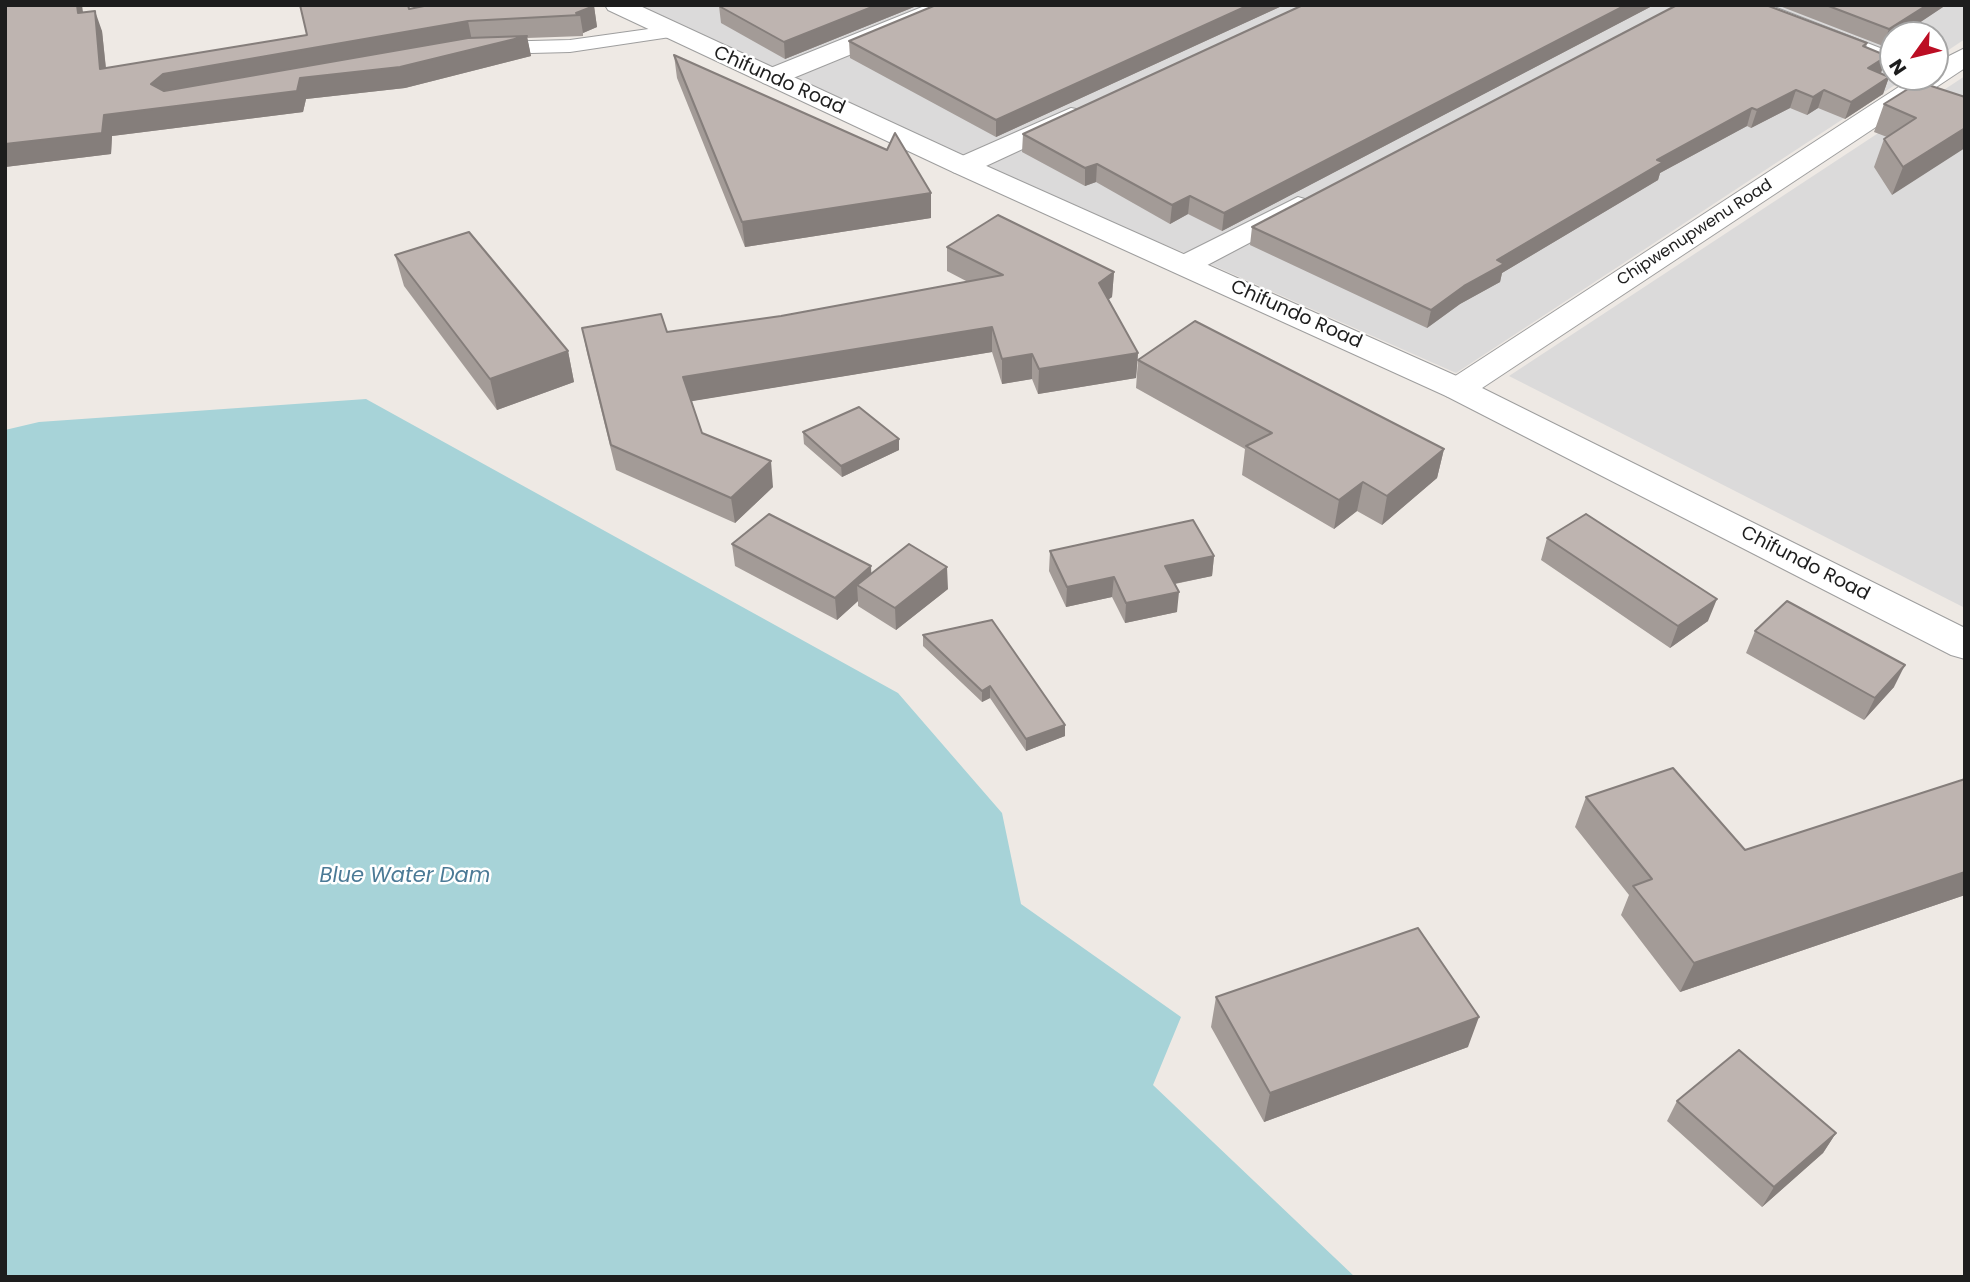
<!DOCTYPE html>
<html>
<head>
<meta charset="utf-8">
<style>
  body { margin:0 }
  #map { position:relative; width:1970px; height:1282px; overflow:hidden; background:#eee9e4; font-family:Poppins,sans-serif }
  canvas { display:block }
  .frame { position:absolute; inset:0; border:7px solid #1d1d1d; pointer-events:none }
  .north { position:absolute; left:1879px; top:21px; width:70px; height:70px; box-sizing:border-box; background:#fff; border:2px solid #a5a5a5; border-radius:50%; rotate:236deg; font-size:19px; font-weight:700; line-height:28px; text-align:center; color:#1d1d1d }
  .north::after { content:''; display:block; margin:auto; width:24px; height:32px; background:#bc0e24; clip-path:polygon(50% 0,100% 100%,50% 72%,0 100%) }
</style>
</head>
<body>
<div id="map">
<canvas width="1970" height="1282"></canvas>
<div class="frame"></div>
<div class="north">N</div>
</div>
<script>
const g = document.querySelector('canvas').getContext('2d');
g.lineJoin = 'round';
function fillPath(path, color) { g.fillStyle = color; g.fill(path, 'evenodd'); }
const toPath = rows => new Path2D(rows.map(r => 'M' + r).join(''));
function stroke(path, color, width, dash) { g.strokeStyle = color; g.lineWidth = width; g.lineCap = dash ? 'butt' : 'round'; g.setLineDash(dash || []); g.stroke(path); }
function label(font, color, halo, rows, align = 'center') {
  g.font = font + ' Poppins,sans-serif'; g.lineWidth = 5; g.setLineDash([]); g.textBaseline = 'middle'; g.strokeStyle = halo; g.fillStyle = color; for (const [text, x, y, turn = 0] of rows) {
    g.save(); g.translate(x, y); g.rotate((+turn || 0) * Math.PI / 180); g.textAlign = isNaN(turn) ? turn : align; if (halo) g.strokeText(text, 0, 0); g.fillText(text, 0, 0); g.restore();
  }
}
fillPath(toPath([
  [633,5,1965,5,1965,39,1935,59,1935,35,1893,35,1893,77,1907,77,1456,373,1185,253,966,163],
  [1965,76,1965,608,1509,376]
]), '#dbdada');
fillPath(toPath([
  [366,399,898,693,1002,813,1021,904,1181,1017,1153,1085,1355,1277,5,1277,5,430,39,422]
]), '#a7d3d8');
const service = toPath([
  [670,26,677,28,679,32,677,36,570,52,492,54,483,48,492,42,570,40,670,26]
]);
const minor = toPath([
  [927,5,962,5,959,10,781,83,772,85,763,83,759,77,763,71,927,5],
  [1734,5,1769,5,1893,53,1893,70,1737,10,1734,5],
  [1965,48,1965,68,1470,396,1458,399,1446,396,1441,389,1446,382,1914,77,1935,77,1935,63,1965,48],
  [1071,108,1081,110,1085,116,1081,122,973,172,963,175,953,172,949,166,953,160,1071,108],
  [1298,197,1308,200,1313,206,1308,212,1196,271,1185,274,1174,271,1170,265,1174,259,1298,197]
]);
const tertiary = toPath([
  [605,5,638,5,973,160,1470,382,1965,628,1965,659,1951,655,1446,396,953,172,608,10,605,5]
]);
stroke(service, '#9e9e9e', 2);
stroke(minor, '#9e9e9e', 2);
stroke(tertiary, '#9e9e9e', 2);
fillPath(service, '#fff');
fillPath(minor, '#fff');
fillPath(tertiary, '#fff');
fillPath(toPath([
  [5,5,83,13,102,31,106,68,307,35,409,9,594,6,597,27,583,33,583,36,527,38,531,56,405,88,306,99,303,112,112,136,111,154,5,167],
  [721,5,919,5,785,59,721,23,719,6],
  [936,5,1284,5,996,137,850,58,849,41],
  [1303,5,1654,5,1222,231,1188,214,1170,224,1096,182,1085,186,1022,152,1023,134],
  [1777,5,1946,5,1901,35,1893,35,1883,46],
  [1867,43,1866,48,1887,56,1880,73,1889,77,1883,94,1845,119,1818,108,1807,115,1790,108,1751,128,1747,126,1660,173,1658,180,1502,273,1500,282,1460,304,1427,328,1250,245,1252,227],
  [674,55,931,193,931,218,745,247,677,78],
  [1965,97,1892,195,1874,167,1884,139,1887,137,1874,132,1884,104],
  [947,247,1114,272,1112,297,1108,300,1138,353,1136,378,1038,394,1032,379,1002,384,992,352,691,401,702,433,773,487,735,523,616,470,587,353,582,328,667,332,781,316,968,282,947,271],
  [395,255,568,351,574,382,497,410,404,286],
  [1138,360,1444,449,1437,478,1382,525,1357,511,1334,529,1242,475,1245,449,1136,388],
  [803,432,899,450,842,477,804,444],
  [1547,538,1708,621,1670,648,1541,560],
  [732,544,871,566,871,573,948,589,896,630,858,606,858,601,837,620,735,566],
  [1050,551,1214,556,1212,576,1175,584,1177,612,1125,623,1112,597,1066,607,1049,571],
  [1755,631,1894,687,1864,720,1746,653],
  [923,635,1065,725,1065,736,1026,751,990,698,982,702,923,646],
  [1965,779,1965,895,1680,992,1621,915,1629,895,1575,827,1586,797,1745,850],
  [1216,997,1468,1047,1264,1122,1211,1027],
  [1677,1101,1836,1133,1823,1153,1762,1207,1667,1121]
]), '#a39b97');
fillPath(toPath([
  [77,5,82,5,86,34,78,13],
  [877,5,919,5,785,59,784,42],
  [1249,5,1284,5,996,137,996,120],
  [1626,5,1654,5,1222,231,1224,213],
  [1927,5,1946,5,1901,35,1893,35,1893,40,1883,46,1889,29],
  [594,6,597,27,583,33,580,15,576,13],
  [95,11,102,31,108,90,100,69],
  [468,21,472,41,171,95,151,84,163,74],
  [527,36,531,56,405,88,306,99,303,112,112,136,111,154,5,167,5,144,104,115],
  [1887,56,1881,73,1862,85,1868,68],
  [1889,77,1883,94,1845,119,1851,102],
  [1796,90,1790,108,1751,128,1757,110],
  [1824,90,1818,108,1807,115,1813,97],
  [1752,108,1747,126,1660,173,1658,180,1502,273,1500,282,1460,304,1427,328,1431,310,1497,260,1657,160],
  [1965,128,1965,148,1892,195,1903,167],
  [1097,164,1096,182,1085,186,1085,168],
  [931,193,931,218,745,247,742,222],
  [1190,196,1188,214,1170,224,1172,205],
  [1114,272,1112,297,1097,307,1099,283],
  [992,327,992,352,687,402,683,377],
  [568,351,574,382,497,410,490,379],
  [1138,353,1136,378,1038,394,1039,369],
  [1032,354,1032,379,1002,384,1002,359],
  [899,439,899,450,842,477,841,466],
  [1444,449,1437,478,1382,525,1387,496],
  [771,461,773,487,735,523,731,498],
  [1363,482,1357,511,1334,529,1339,500],
  [1214,556,1212,576,1163,586,1165,566],
  [871,566,872,588,857,585,858,601,837,620,835,598],
  [947,567,948,589,896,630,895,608],
  [1114,577,1112,597,1066,607,1067,587],
  [1179,592,1177,612,1125,623,1126,603],
  [1717,599,1708,621,1670,648,1678,626],
  [1905,665,1894,687,1864,720,1875,698],
  [990,686,990,698,982,702,982,691],
  [1065,725,1065,736,1026,751,1026,739],
  [1965,872,1965,895,1680,992,1694,963],
  [1479,1017,1468,1047,1264,1122,1270,1093],
  [1836,1133,1823,1153,1762,1207,1774,1187]
]), '#857e7b');
const building = toPath([
  [5,5,77,5,78,13,95,11,100,69,307,35,300,5,408,5,409,9,429,5,592,5,594,6,576,13,580,15,468,21,163,74,151,84,164,91,468,38,527,36,400,67,300,78,297,91,104,115,102,133,5,144,5,5],
  [721,5,877,5,784,42,719,6,721,5],
  [936,5,1249,5,996,120,849,41,936,5],
  [1303,5,1626,5,1224,213,1190,196,1172,205,1097,164,1085,168,1023,134,1303,5],
  [1677,5,1766,5,1867,43,1863,46,1887,56,1868,68,1889,77,1851,102,1824,90,1813,97,1796,90,1757,110,1752,108,1657,160,1663,162,1497,260,1504,264,1464,286,1431,310,1252,227,1677,5],
  [1826,5,1927,5,1889,29,1826,5],
  [674,55,887,150,895,133,931,193,742,222,674,55],
  [1919,82,1965,97,1965,128,1903,167,1884,139,1916,118,1884,104,1919,82],
  [998,215,1114,272,1099,283,1138,353,1039,369,1032,354,1002,359,992,327,683,377,702,433,771,461,731,498,611,445,582,328,661,314,667,332,781,316,1003,275,947,247,998,215],
  [469,232,568,351,490,379,395,255,469,232],
  [1195,321,1444,449,1387,496,1363,482,1339,500,1246,446,1272,433,1138,360,1195,321],
  [859,407,899,439,841,466,803,432,859,407],
  [769,514,871,566,835,598,732,544,769,514],
  [1586,514,1717,599,1678,626,1547,538,1586,514],
  [1193,520,1214,556,1165,566,1179,592,1126,603,1114,577,1067,587,1050,551,1193,520],
  [909,544,947,567,895,608,857,585,909,544],
  [1787,601,1905,665,1875,698,1755,631,1787,601],
  [992,620,1065,725,1026,739,990,686,982,691,923,635,992,620],
  [1673,768,1745,850,1965,779,1965,872,1694,963,1633,886,1652,879,1586,797,1673,768],
  [1418,928,1479,1017,1270,1093,1216,997,1418,928],
  [1739,1050,1836,1133,1774,1187,1677,1101,1739,1050]
]);
fillPath(building, '#beb4b0');
stroke(building, '#857e7b', 2);
label('16px', '#1d1d1d', '#fff', [
  ["Chipwenupwenu Road",1695,233,-33]
]);
label('19px', '#1d1d1d', '#fff', [
  ["Chifundo Road",779,81,24],
  ["Chifundo Road",1296,315,24],
  ["Chifundo Road",1805,564,27]
]);
label('italic 21px', '#4b7a96', '#fff', [
  ["Blue Water Dam",405,877]
]);
</script>
</body>
</html>
